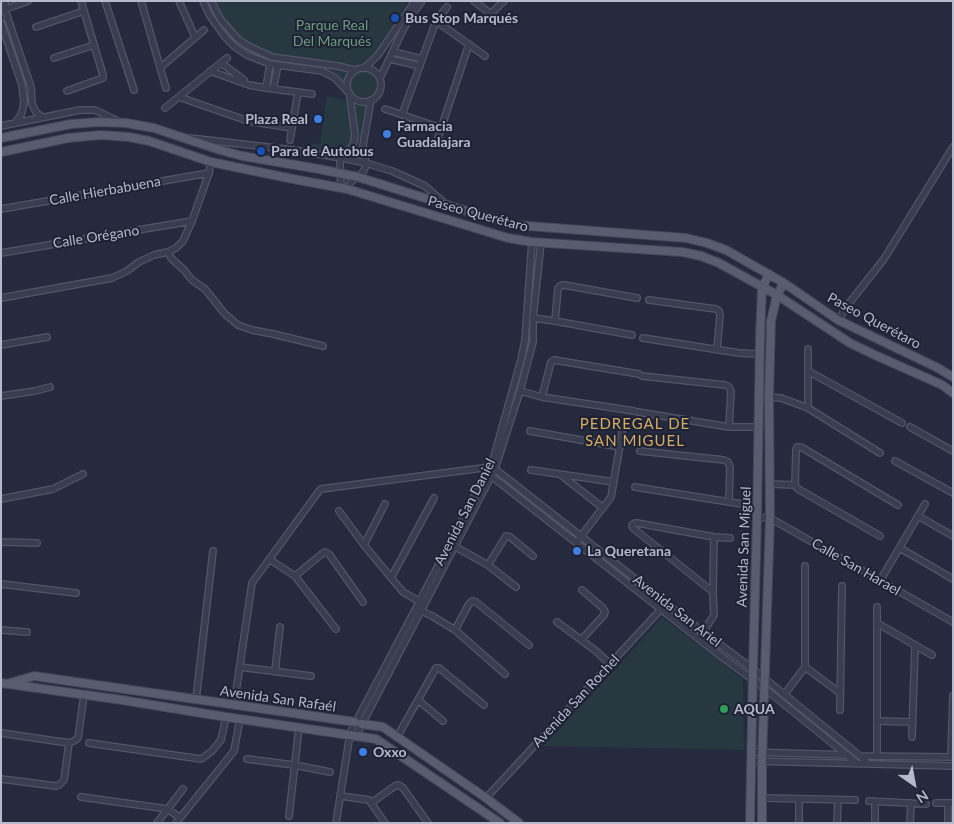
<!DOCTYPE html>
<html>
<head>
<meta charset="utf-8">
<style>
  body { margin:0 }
  #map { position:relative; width:954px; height:824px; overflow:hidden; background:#252a3f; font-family:Lato,sans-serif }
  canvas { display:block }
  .frame { position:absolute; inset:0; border:2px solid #b5b9ca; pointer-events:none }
  .north { position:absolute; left:889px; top:759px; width:50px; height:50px; -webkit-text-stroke:4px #1e2234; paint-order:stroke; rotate:147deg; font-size:14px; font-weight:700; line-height:20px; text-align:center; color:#b5b9ca }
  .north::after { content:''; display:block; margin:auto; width:18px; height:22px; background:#b5b9ca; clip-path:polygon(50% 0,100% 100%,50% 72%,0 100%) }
</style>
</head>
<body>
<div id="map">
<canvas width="954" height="824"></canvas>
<div class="frame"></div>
<div class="north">N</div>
</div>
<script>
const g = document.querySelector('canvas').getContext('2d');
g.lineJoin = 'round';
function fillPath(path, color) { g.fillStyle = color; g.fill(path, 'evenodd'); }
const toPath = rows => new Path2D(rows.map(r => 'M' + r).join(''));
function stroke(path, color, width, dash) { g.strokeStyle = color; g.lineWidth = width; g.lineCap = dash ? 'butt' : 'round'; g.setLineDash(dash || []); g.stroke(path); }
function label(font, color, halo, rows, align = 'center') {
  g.font = font + ' Lato,sans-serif'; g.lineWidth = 4; g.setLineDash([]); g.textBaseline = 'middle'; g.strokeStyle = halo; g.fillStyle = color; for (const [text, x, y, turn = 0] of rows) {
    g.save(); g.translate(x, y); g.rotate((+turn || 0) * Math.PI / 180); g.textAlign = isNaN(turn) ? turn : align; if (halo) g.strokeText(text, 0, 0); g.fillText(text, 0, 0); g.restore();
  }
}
fillPath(toPath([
  [204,1,211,1,237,39,259,52,352,71,348,75,346,83,347,88,336,77,271,63,248,54,226,36],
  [213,1,408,1,376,53,357,66,338,66,272,56,248,46,221,20],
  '348 84a15 15 0 1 1 30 0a15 15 0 1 1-30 0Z',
  [327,96,350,101,355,136,351,145,346,151,341,153,311,149,311,143,320,144],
  [353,101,361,104,370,103,361,155,349,153,353,147],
  [662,617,743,679,744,750,543,746,615,670]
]), '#273840');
const minor = toPath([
  [5,1,5,10,31,87,32,104,36,112,42,117],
  [105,1,134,90],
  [141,1,166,88],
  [179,1,195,37],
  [203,1,210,16,225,37,235,47,247,55,270,64,322,71,335,78,347,91],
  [211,1,221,20,238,39,248,46,272,57,338,66,354,70],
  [474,1,491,14],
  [3,10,28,1],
  [484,20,504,1],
  [436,21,485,56],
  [1,23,22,85,24,101,23,108,21,115,15,123],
  [36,27,84,11],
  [393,52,422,59],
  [54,58,94,45],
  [390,59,420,66],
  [221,63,244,80],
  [161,67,204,30],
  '347 85a17 17 0 1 1 34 0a17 17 0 1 1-34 0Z',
  [363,68,371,62,378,55,415,1],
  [210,71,249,85,266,88,312,94],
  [380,78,404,28,411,16,422,1],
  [266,88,270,64],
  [273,89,278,65],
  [67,91,103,78,103,75,81,1],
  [179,97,248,121,292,128],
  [165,108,227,58],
  [385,109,441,128],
  [402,115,436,21,447,7],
  [1,126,80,110,95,110,120,122],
  [190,138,293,150,342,158,366,163,392,171,425,186,446,204],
  [290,140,298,92],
  [437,141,469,44],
  [341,188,340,161,353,145,355,136,350,96],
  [347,189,350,183,363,172,365,168,366,163,363,145,371,100],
  [1,209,209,173],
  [168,252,171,258,184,270,192,280,205,289,225,314,238,325,252,330,273,334,323,346],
  [1,253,192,221],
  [1,298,112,278,127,271,139,262,154,255,168,252,176,248,183,241,192,221,209,173,211,162],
  [649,300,716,309,719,311,720,315,717,350],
  [533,318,555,321,632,335],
  [838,320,850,302,884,259,953,147],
  [555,321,558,288,560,286,564,285,637,298],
  [643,338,739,353,759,354],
  [1,345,47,337],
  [808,349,808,408],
  [808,371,902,423],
  [642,376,725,385,729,387,731,391,729,427],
  [520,391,542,397,634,411],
  [1,396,35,391,50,387],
  [542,397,551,362,554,360,639,374],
  [769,397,781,398,808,408,880,453],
  [638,412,729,427,759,427],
  [910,427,953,451],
  [530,431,620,447],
  [640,451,724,460,728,462,730,467,729,502],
  [895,461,953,493],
  [531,470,614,482],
  [490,475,722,657,764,688,858,764],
  [561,475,603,508],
  [770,484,795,485],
  [635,487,742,504,758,503],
  [1,499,53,489,83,474],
  [339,511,364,545,403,592,422,603],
  [918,516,953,536],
  [757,517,770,518,953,622],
  [880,536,798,489,795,485,796,450,797,447,801,447,898,505],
  [579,539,611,497,622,433],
  [1,542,37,543],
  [364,545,385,504],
  [452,545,488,565,516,587],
  [900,548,953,579],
  [269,559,295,576,336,629],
  [488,565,506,536,510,537,533,556],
  [295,576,323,553,325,552,329,554,363,602],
  [391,578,434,498],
  [880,581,925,504],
  [1,584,76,593],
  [713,592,633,528,632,525,635,523,637,523,714,537,730,538],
  [418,609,432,616,455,630,505,674],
  [557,622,596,651,611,665],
  [877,623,932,655],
  [1,630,27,632],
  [455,630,469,604,472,601,476,602,529,645],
  [703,632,714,615,713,592,714,537],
  [581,640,604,615,605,612,603,608,582,590],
  [240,667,311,676],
  [805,667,840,693],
  [275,671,280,627],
  [784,695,805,667,805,566],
  [196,700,213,551],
  [418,700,443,721],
  [234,705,252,583,319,491,321,489,490,467,495,469,703,632,753,669,860,756,868,764],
  [840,710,842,586],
  [877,721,913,722],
  [1,733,69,743,74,741,78,738,84,695],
  [397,737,436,668,439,668,484,705],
  [912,737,915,645],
  [352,738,356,735,362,724,495,469,520,391,533,342,533,318,541,242],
  [89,743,201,759,211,752,221,740,226,717],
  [751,752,848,755],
  [860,756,953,757],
  [877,756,877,607],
  [951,757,953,696],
  [247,759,294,765,330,772],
  [751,761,953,766],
  [1,779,56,786,59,785,64,780,69,743],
  [341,796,369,800,385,823],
  [81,797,168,809,180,818],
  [486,798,663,607],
  [762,798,855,800],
  [869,801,926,804],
  [875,801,875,823],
  [371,803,395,786,399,785,403,788,428,823],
  [936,803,953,803],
  [948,803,948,823],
  [289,816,299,727],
  [157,823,183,789],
  [176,823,234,751,240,719],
  [336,823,349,740,349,735,416,608,493,460,521,360,525,340,532,242],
  [799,823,799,800],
  [837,823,838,800],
  [910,823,911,803]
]);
const major = toPath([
  [1,138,71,124,100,122,126,123,154,128,220,150,242,156,319,169,358,177,447,205,515,225,686,238,707,243,726,250,784,283,838,320,936,367,953,377],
  [1,152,68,138,101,135,129,137,149,141,211,162,288,178,347,189,508,238,532,242,682,252,701,256,719,263,777,295,850,343,877,356,929,379,942,385,953,393],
  [1,683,122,700,226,717,376,739,500,823],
  [10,683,34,676,355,722],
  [362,724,383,727,486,798,519,823],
  [750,823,753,669,757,517,760,338,762,288,769,274],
  [762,823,762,761,770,518,769,397,771,321,777,295,784,283]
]);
stroke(minor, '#515567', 8);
stroke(major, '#424658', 10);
stroke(minor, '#393d4f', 5.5);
stroke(major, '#575c6f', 8);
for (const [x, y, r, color] of [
  [395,18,5,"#1a4fb4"],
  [318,119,5,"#3f7fe0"],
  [387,134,5,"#3f7fe0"],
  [261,151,5,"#1a4fb4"],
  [577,551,5,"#3f7fe0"],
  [724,709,5,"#2e9e5b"],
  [363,752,5,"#3f7fe0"]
]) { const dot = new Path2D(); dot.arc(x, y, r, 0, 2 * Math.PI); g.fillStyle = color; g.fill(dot); stroke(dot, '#1e2234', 2); }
label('bold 14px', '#b5b9ca', '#1e2234', [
  ["Bus Stop Marqués",405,18],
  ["Plaza Real",308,119,"right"],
  ["Farmacia",397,126],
  ["Guadalajara",397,142],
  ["Para de Autobus",271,151],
  ["La Queretana",587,551],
  ["AQUA",734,709],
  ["Oxxo",373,752]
], 'left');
label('14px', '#6c9b81', '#1e2234', [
  ["Parque Real",332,25],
  ["Del Marqués",332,41]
]);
label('14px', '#b5b9ca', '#1e2234', [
  ["Calle Hierbabuena",105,191,-10],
  ["Paseo Querétaro",478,214,15],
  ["Calle Orégano",96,237,-9],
  ["Paseo Querétaro",874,321,28],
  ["Avenida San Daniel",465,512,-63],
  ["Avenida San Miguel",744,547,-88],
  ["Calle San Harael",856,567,30],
  ["Avenida San Ariel",677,611,38],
  ["Avenida San Rafaél",278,699,8],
  ["Avenida San Rochel",576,701,-47]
]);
g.letterSpacing = '1px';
label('15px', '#d5ae65', '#1e2234', [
  ["PEDREGAL DE",635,424],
  ["SAN MIGUEL",635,441]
]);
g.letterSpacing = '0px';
</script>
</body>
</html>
